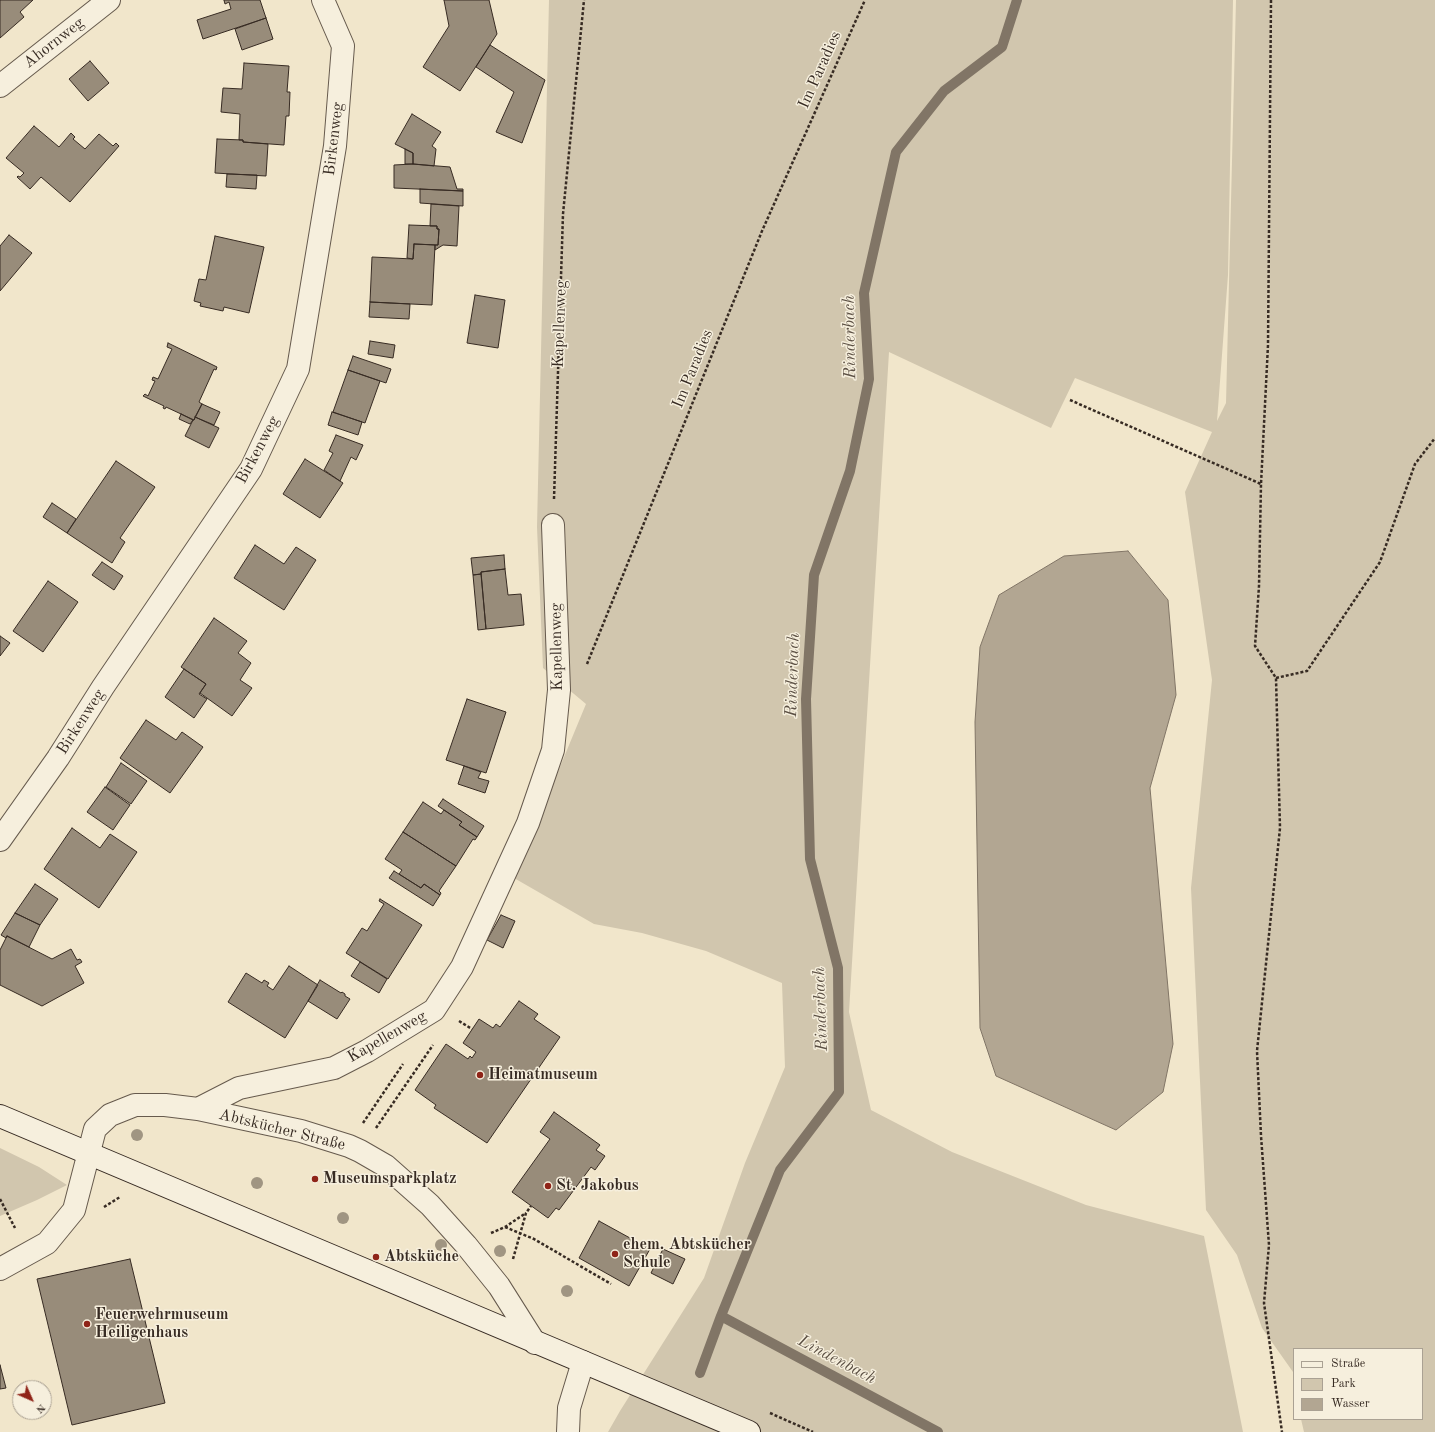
<!DOCTYPE html>
<html>
<head>
<meta charset="utf-8">
<style>
  body { margin:0 }
  #map { position:relative; width:1435px; height:1432px; overflow:hidden; background:#f1e6cb; font-family:"Old Standard TT",serif }
  canvas { display:block }
  .legend { position:absolute; left:1293px; top:1348px; width:130px; height:72px; box-sizing:border-box; background:#f6efdd; border:1px solid #aaa193; margin:0; padding:5px 7px; list-style:none; font-size:12px; color:#372b23 }
  .legend li { display:flex; align-items:center; gap:8px; height:20px }
  .legend b { width:20px; border:1px solid #aaa193 }
  .north { position:absolute; left:12px; top:1380px; width:40px; height:40px; box-sizing:border-box; background:#f6efdd; border:1px solid #aaa193; border-radius:50%; rotate:135deg; font-size:11px; font-weight:700; line-height:16px; text-align:center; color:#372b23 }
  .north::after { content:''; display:block; margin:auto; width:14px; height:18px; background:#8f2418; clip-path:polygon(50% 0,100% 100%,50% 72%,0 100%) }
</style>
</head>
<body>
<div id="map">
<canvas width="1435" height="1432"></canvas>
<ul class="legend">
<li><b style="height:5px;background:#f6efdd"></b>Straße</li>
<li><b style="height:11px;background:#d1c6ae"></b>Park</li>
<li><b style="height:11px;background:#b2a692"></b>Wasser</li>
</ul>
<div class="north">N</div>
</div>
<script>
const g = document.querySelector('canvas').getContext('2d');
g.lineJoin = 'round';
function fillPath(path, color) { g.fillStyle = color; g.fill(path, 'evenodd'); }
const toPath = rows => new Path2D(rows.map(r => 'M' + r).join(''));
function stroke(path, color, width, dash) { g.strokeStyle = color; g.lineWidth = width; g.lineCap = dash ? 'butt' : 'round'; g.setLineDash(dash || []); g.stroke(path); }
function label(font, color, halo, rows, align = 'center') {
  g.font = font + ' "Old Standard TT",serif'; g.lineWidth = 3; g.setLineDash([]); g.textBaseline = 'middle'; g.strokeStyle = halo; g.fillStyle = color; for (const [text, x, y, turn = 0] of rows) {
    g.save(); g.translate(x, y); g.rotate((+turn || 0) * Math.PI / 180); g.textAlign = isNaN(turn) ? turn : align; if (halo) g.strokeText(text, 0, 0); g.fillText(text, 0, 0); g.restore();
  }
}
fillPath(toPath([
  [549,0,1233,0,1228,275,1217,421,1226,403,1236,0,1435,0,1435,1432,1304,1432,1301,1419,1422,1419,1422,1349,1294,1349,1294,1379,1293,1372,1262,1328,1237,1255,1206,1210,1191,888,1212,680,1185,492,1212,432,1075,378,1051,428,889,352,849,1012,871,1110,952,1152,1086,1205,1204,1236,1243,1432,608,1432,620,1411,704,1278,745,1163,785,1067,782,983,706,951,642,933,594,924,514,878,586,704,543,668,537,527],
  [0,1148,39,1167,67,1185,37,1200,0,1216]
]), '#d1c6ae');
const water = toPath([
  [1128,551,1168,600,1176,695,1150,788,1173,1044,1163,1092,1116,1130,996,1076,980,1028,975,722,980,647,999,595,1064,556,1128,551]
]);
fillPath(water, '#b2a692');
stroke(water, '#817566', 1);
stroke(toPath([
  [721,1316,938,1432],
  [700,1373,721,1316,780,1170,839,1092,838,968,810,859,806,699,814,575,850,471,869,379,864,293,896,152,944,91,1002,47,1017,0]
]), '#817566', 10);
const building = toPath([
  [0,0,33,0,20,12,24,17,0,38,0,0],
  [224,0,260,0,266,18,203,39,197,20,231,9,229,2,225,4,224,0],
  [444,0,489,0,497,34,460,91,423,67,449,26,444,0],
  [266,18,273,39,242,50,235,29,266,18],
  [490,45,545,80,522,143,496,132,514,92,476,67,490,45],
  [90,61,109,83,88,101,69,79,90,61],
  [244,63,289,66,287,92,290,92,289,116,286,116,284,145,243,142,243,140,239,140,240,114,221,112,223,88,242,89,244,63],
  [412,114,441,132,432,146,436,149,434,166,413,164,413,153,395,144,412,114],
  [34,126,59,147,71,133,75,137,73,139,85,149,99,134,113,146,116,143,119,146,70,202,41,177,30,189,17,177,18,176,20,177,24,173,6,158,34,126],
  [217,139,243,140,243,142,268,144,266,176,215,173,217,139],
  [405,149,413,153,413,164,405,164,405,149],
  [413,164,450,167,457,189,463,189,463,191,394,188,394,165,413,164],
  [227,174,257,175,256,189,226,187,227,174],
  [420,189,463,191,463,206,420,203,420,189],
  [431,204,459,206,457,246,443,245,435,250,435,245,438,245,439,229,437,229,437,226,430,226,431,204],
  [409,225,437,226,437,229,439,229,438,245,414,244,413,259,407,258,409,225],
  [9,235,32,253,0,291,0,246,9,235],
  [215,236,264,247,249,313,224,307,223,311,200,306,201,303,194,301,199,279,206,280,215,236],
  [414,244,435,245,432,305,370,302,372,257,413,259,414,244],
  [475,295,505,300,498,348,467,343,475,295],
  [370,302,410,304,409,319,369,317,370,302],
  [370,341,395,345,393,358,368,354,370,341],
  [168,343,217,367,216,370,214,369,199,402,202,404,194,420,166,407,165,409,163,408,164,406,143,396,145,394,148,396,155,381,152,380,153,377,158,379,172,349,167,347,168,343],
  [353,356,391,369,386,383,348,370,353,356],
  [348,370,380,381,365,423,333,412,348,370],
  [202,404,220,412,214,425,195,417,202,404],
  [332,412,362,422,358,435,328,425,332,412],
  [181,414,193,420,190,424,179,419,181,414],
  [195,417,219,428,209,448,185,436,193,420,194,420,195,417],
  [336,435,363,445,356,460,351,457,340,481,324,470,333,453,329,451,336,435],
  [305,459,343,483,320,518,283,494,305,459],
  [116,461,155,487,120,538,125,542,112,563,67,533,116,461],
  [52,503,76,519,67,533,43,517,52,503],
  [255,545,284,564,296,547,316,560,284,610,234,578,255,545],
  [504,555,505,569,481,572,481,574,473,575,471,558,504,555],
  [102,562,123,576,114,590,92,575,102,562],
  [505,569,508,595,521,594,524,625,486,629,481,572,505,569],
  [481,574,486,629,478,630,473,575,481,574],
  [48,581,78,602,43,652,13,631,48,581],
  [214,618,247,641,238,653,251,663,240,680,252,688,232,716,200,693,206,684,181,667,214,618],
  [0,636,10,643,0,656,0,636],
  [184,669,206,684,199,694,207,699,194,718,165,697,184,669],
  [467,699,506,712,486,773,446,760,467,699],
  [146,720,176,740,182,732,203,747,170,793,120,758,146,720],
  [121,763,147,781,131,804,106,787,121,763],
  [464,766,481,772,478,778,489,781,485,793,458,784,464,766],
  [105,787,130,805,113,830,87,812,105,787],
  [443,799,484,826,477,837,459,825,462,822,438,806,443,799],
  [423,802,441,814,444,810,462,822,459,825,477,837,475,840,473,839,456,866,403,832,423,802],
  [72,828,100,848,110,834,137,852,99,908,44,869,72,828],
  [403,832,456,866,439,891,441,893,440,895,424,884,421,888,399,874,402,870,385,859,403,832],
  [394,871,421,888,424,884,440,895,433,906,389,878,394,871],
  [35,884,58,899,40,925,15,913,35,884],
  [380,899,422,925,388,979,346,953,362,928,367,931,384,904,379,901,380,899],
  [15,913,40,925,29,947,7,936,6,938,1,935,15,913],
  [501,915,515,921,503,948,487,940,501,915],
  [7,936,52,959,71,949,77,960,80,959,82,962,75,966,84,983,42,1006,0,985,0,950,7,936],
  [360,962,387,979,379,993,351,976,360,962],
  [289,966,318,985,285,1038,228,1002,246,973,262,983,264,980,269,983,267,986,273,990,289,966],
  [320,980,341,993,342,992,345,994,345,996,350,999,337,1019,308,1001,320,980],
  [519,1001,538,1014,534,1019,560,1037,487,1143,434,1108,436,1105,415,1090,446,1044,468,1059,470,1056,472,1058,476,1052,463,1043,479,1019,493,1028,496,1024,500,1027,519,1001],
  [554,1112,600,1145,596,1150,605,1156,595,1170,591,1167,559,1210,556,1208,548,1218,512,1192,550,1139,540,1132,554,1112],
  [599,1221,650,1249,629,1286,579,1258,599,1221],
  [663,1249,685,1259,673,1284,651,1273,663,1249],
  [130,1259,165,1403,72,1425,37,1279,130,1259],
  [0,1365,6,1388,0,1389,0,1365]
]);
fillPath(building, '#988c7a');
stroke(building, '#372b23', 1);
const street = toPath([
  [0,86,109,0],
  [0,840,58,758,103,687,251,469,298,369,335,146,343,46,323,0],
  [198,1109,239,1088,334,1068,367,1051,434,1010,462,967,528,823,553,750,559,690,553,525],
  [0,1269,47,1243,74,1210,95,1129,110,1115,135,1105,165,1105,198,1109,301,1131,349,1146,360,1151,386,1166,430,1205,466,1245,499,1286,535,1343],
  [568,1432,569,1408,583,1362]
]);
const secondary = toPath([
  [0,1116,749,1432]
]);
stroke(street, '#665a4d', 24);
stroke(secondary, '#372b23', 24);
stroke(toPath([
  [1271,0,1268,345,1261,484,1259,586,1255,646,1276,678,1280,828,1257,1051,1261,1136,1269,1245,1264,1303,1282,1432],
  [1070,400,1261,484],
  [554,499,563,214,584,0],
  [587,664,762,231,865,0],
  [1276,678,1307,671,1380,562,1415,464,1435,438],
  [459,1021,472,1029],
  [363,1123,403,1064],
  [376,1128,433,1045],
  [0,1199,15,1228],
  [104,1207,120,1197],
  [505,1227,534,1239,611,1284],
  [491,1233,505,1227,526,1213],
  [513,1259,526,1213,531,1206],
  [770,1413,813,1432]
]), '#372b23', 2.5, [3, 2]);
stroke(street, '#f6efdd', 22);
stroke(secondary, '#f6efdd', 22);
g.fillStyle = '#a09582';
for (const [x, y] of [
  [137,1135],
  [257,1183],
  [343,1218],
  [441,1245],
  [500,1251],
  [567,1291]
]) { g.beginPath(); g.arc(x, y, 6, 0, 2 * Math.PI); g.fill(); }
for (const [x, y, r, color] of [
  [480,1075,4,"#8f2418"],
  [315,1179,4,"#8f2418"],
  [548,1186,4,"#8f2418"],
  [615,1254,4,"#8f2418"],
  [376,1257,4,"#8f2418"],
  [87,1324,4,"#8f2418"]
]) { const dot = new Path2D(); dot.arc(x, y, r, 0, 2 * Math.PI); g.fillStyle = color; g.fill(dot); stroke(dot, '#f6efdd', 1.5); }
label('16px', '#372b23', '#f6efdd', [
  ["Ahornweg",54,43,-38],
  ["Im Paradies",820,70,-66],
  ["Birkenweg",334,139,-83],
  ["Kapellenweg",560,324,-88],
  ["Im Paradies",693,369,-68],
  ["Birkenweg",258,450,-62],
  ["Kapellenweg",557,647,-91],
  ["Birkenweg",81,722,-57],
  ["Kapellenweg",387,1037,-30],
  ["Abtskücher Straße",282,1130,14]
]);
label('bold 16px', '#372b23', '#f6efdd', [
  ["Heimatmuseum",488,1075],
  ["Museumsparkplatz",323,1179],
  ["St. Jakobus",556,1186],
  ["ehem. Abtskücher",623,1245],
  ["Schule",623,1263],
  ["Abtsküche",384,1257],
  ["Feuerwehrmuseum",95,1315],
  ["Heiligenhaus",95,1333]
], 'left');
label('italic 17px', '#5c5044', '#f6efdd', [
  ["Rinderbach",850,337,-91],
  ["Rinderbach",793,675,-88],
  ["Rinderbach",821,1009,-92],
  ["Lindenbach",837,1360,28]
]);
</script>
</body>
</html>
